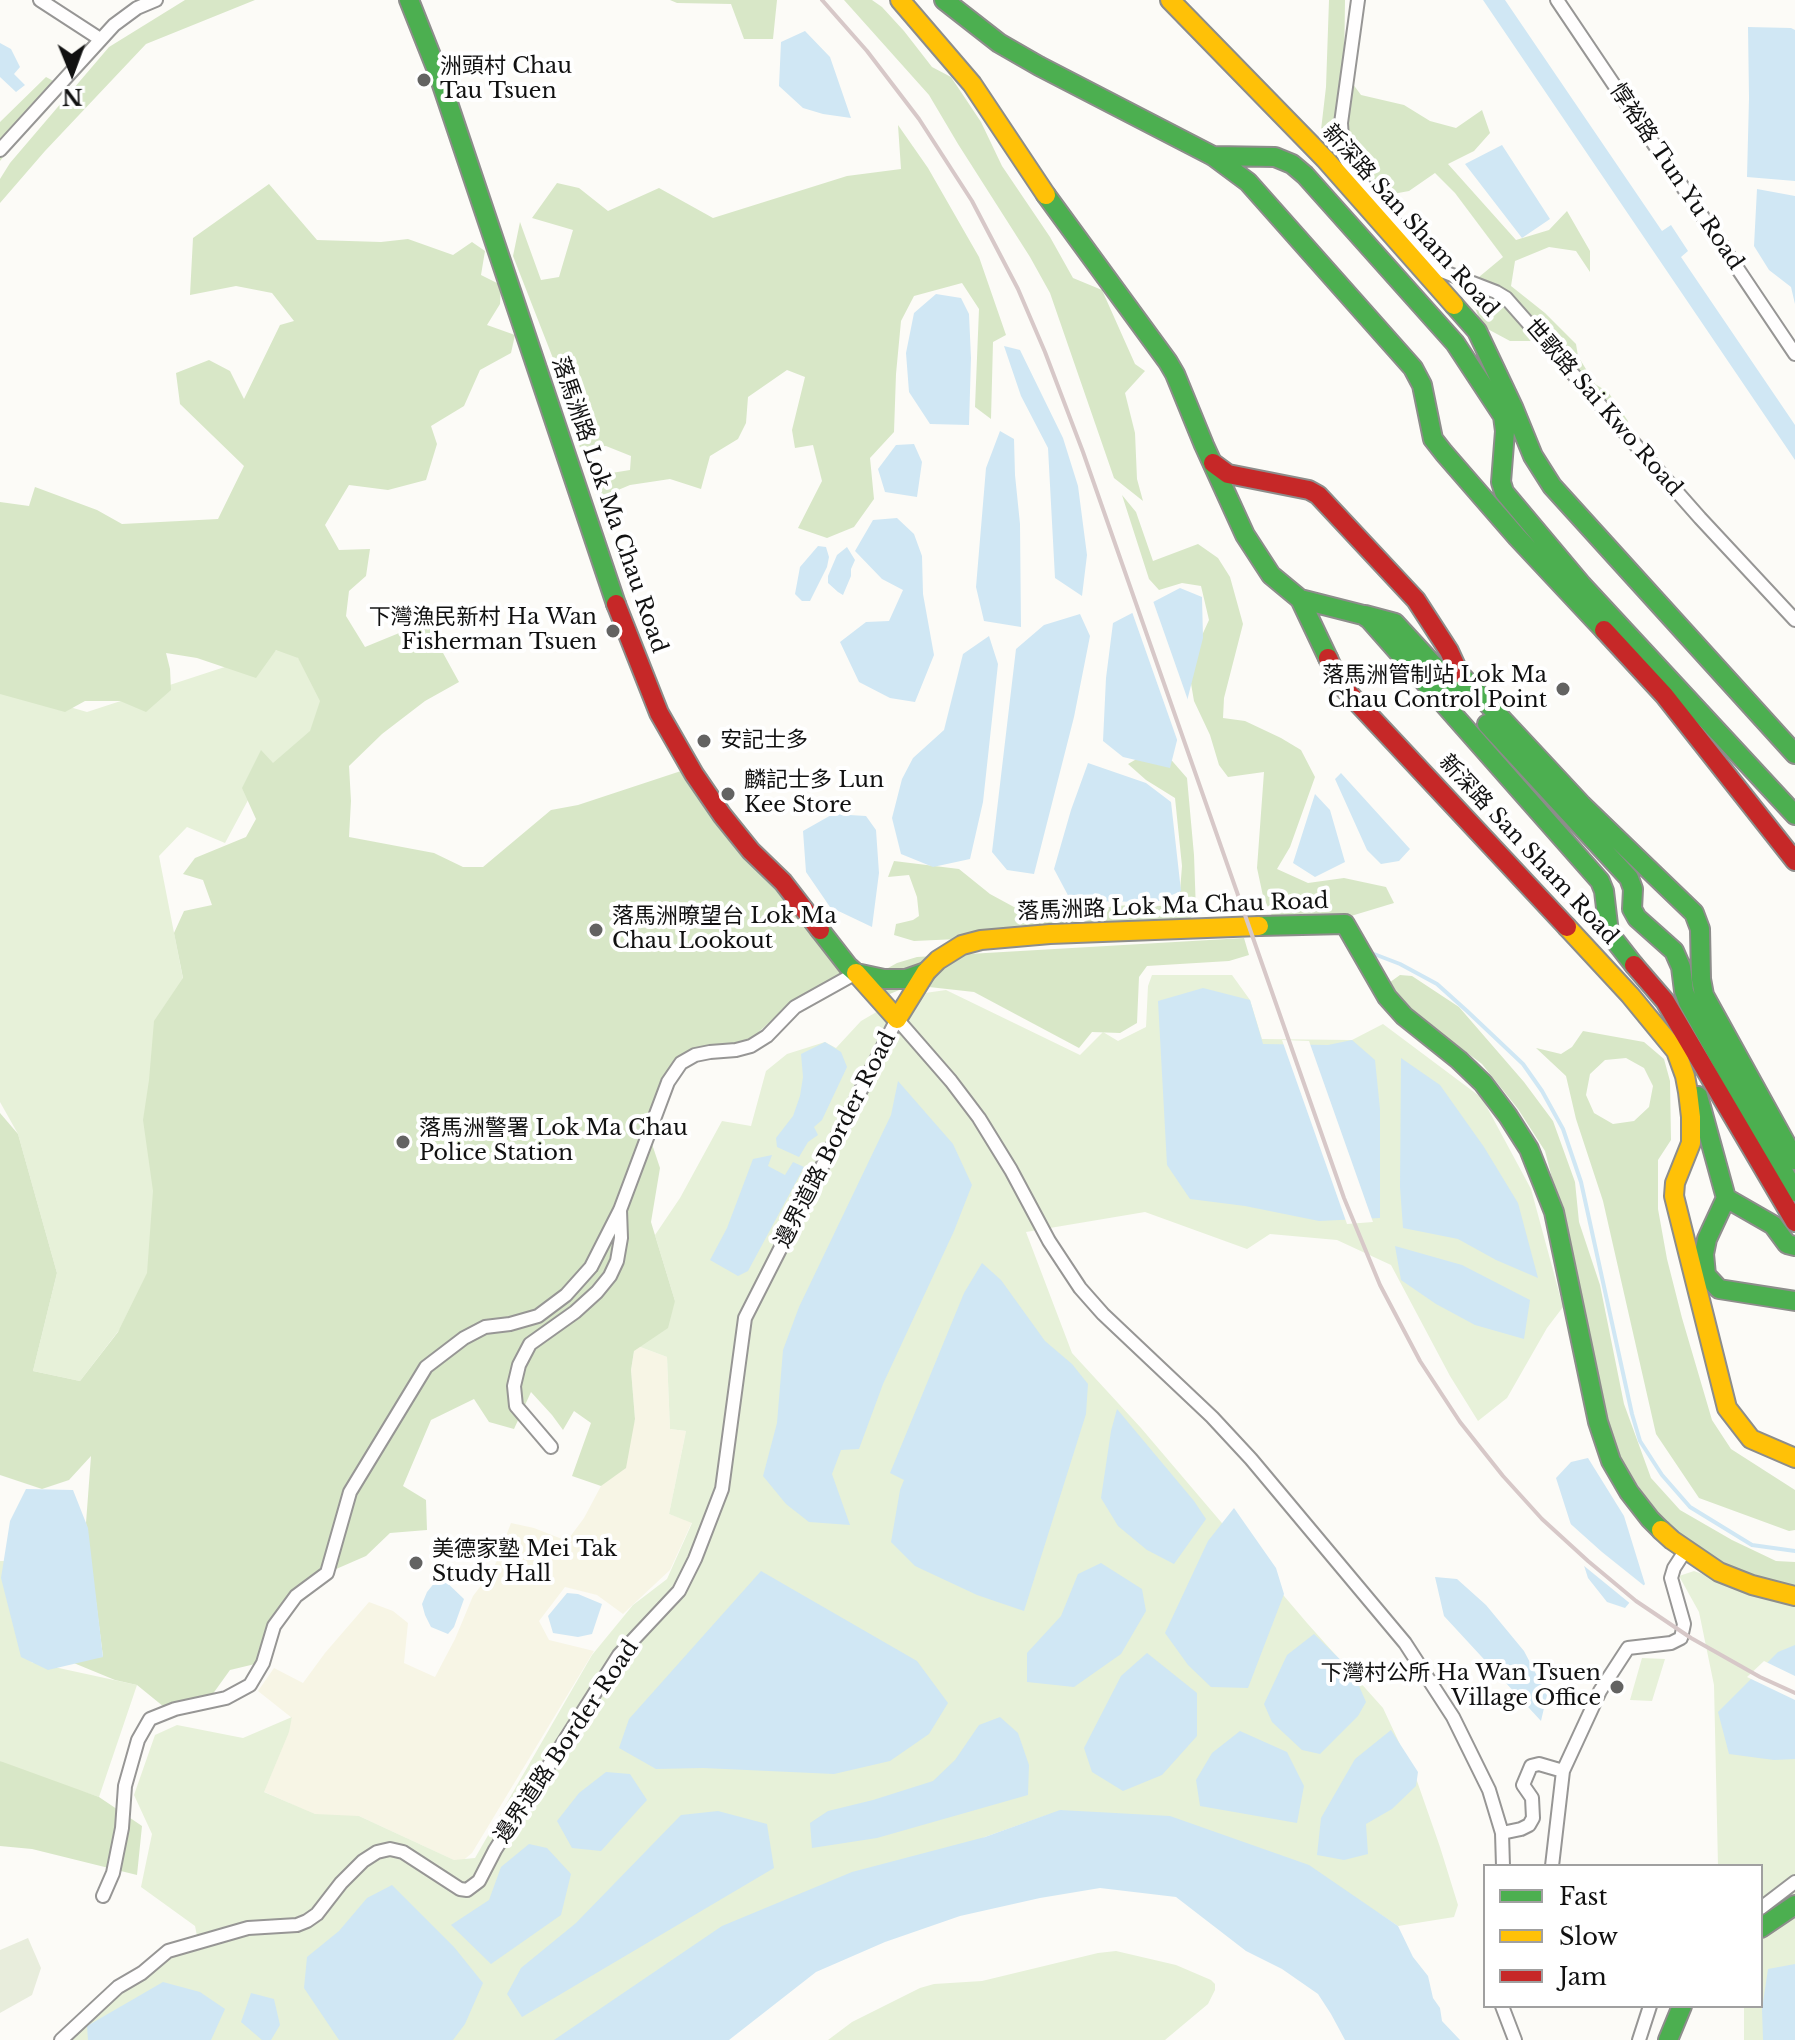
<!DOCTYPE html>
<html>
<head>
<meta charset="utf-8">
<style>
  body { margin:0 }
  #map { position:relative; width:1795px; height:2040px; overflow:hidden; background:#fcfbf7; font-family:"Libre Baskerville",serif }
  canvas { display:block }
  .legend { position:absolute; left:1483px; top:1864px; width:280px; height:144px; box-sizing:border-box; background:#fff; border:2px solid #a0a0a0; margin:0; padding:10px 14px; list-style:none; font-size:24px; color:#111 }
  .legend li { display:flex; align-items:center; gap:16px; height:40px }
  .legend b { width:40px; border:2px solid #a0a0a0 }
  .north { position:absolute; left:32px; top:32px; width:80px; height:80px; -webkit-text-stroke:6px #fff; paint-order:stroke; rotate:179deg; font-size:22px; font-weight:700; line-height:32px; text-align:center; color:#111 }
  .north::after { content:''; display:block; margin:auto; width:28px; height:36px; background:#111; clip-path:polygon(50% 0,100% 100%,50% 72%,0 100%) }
</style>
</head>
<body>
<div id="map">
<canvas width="1795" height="2040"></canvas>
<ul class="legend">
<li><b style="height:10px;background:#4caf50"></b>Fast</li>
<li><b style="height:10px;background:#ffc107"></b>Slow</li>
<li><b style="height:10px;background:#c62828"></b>Jam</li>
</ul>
<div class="north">N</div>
</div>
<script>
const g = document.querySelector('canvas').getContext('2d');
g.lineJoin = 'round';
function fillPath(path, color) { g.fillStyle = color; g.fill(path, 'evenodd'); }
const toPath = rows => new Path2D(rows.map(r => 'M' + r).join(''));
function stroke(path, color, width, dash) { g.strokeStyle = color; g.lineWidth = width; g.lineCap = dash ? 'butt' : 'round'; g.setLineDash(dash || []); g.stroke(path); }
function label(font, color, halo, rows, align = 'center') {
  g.font = font + ' "Libre Baskerville","Noto Sans SC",serif'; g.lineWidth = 8; g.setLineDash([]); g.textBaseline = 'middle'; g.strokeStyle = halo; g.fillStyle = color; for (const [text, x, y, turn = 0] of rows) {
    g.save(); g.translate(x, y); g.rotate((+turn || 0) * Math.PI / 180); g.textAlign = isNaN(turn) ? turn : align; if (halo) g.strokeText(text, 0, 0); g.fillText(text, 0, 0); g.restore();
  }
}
fillPath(toPath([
  [635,1345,667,1357,670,1429,686,1431,669,1514,692,1522,670,1570,623,1614,597,1595,565,1587,539,1621,549,1640,594,1651,472,1853,460,1863,359,1816,320,1817,258,1789,292,1718,258,1691,274,1668,303,1683,325,1653,369,1602,393,1611,408,1623,404,1663,435,1677,455,1639,473,1596,493,1570,511,1523,534,1528,567,1541,584,1518,601,1486,619,1469,635,1419,631,1370]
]), '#f7f5e5');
fillPath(toPath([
  [286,647,333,690,329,736,254,789,225,843,187,827,159,856,184,984,153,1286,80,1381,33,1371,57,1273,18,1134,0,1102,0,687,87,712],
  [1152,975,1232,975,1250,1000,1262,1039,1352,1040,1383,1024,1482,1098,1531,1189,1563,1307,1547,1328,1507,1398,1478,1421,1450,1376,1391,1265,1337,1240,1270,1234,1247,1249,1145,1212,1026,1232,1072,1353,1141,1428,1307,1623,1383,1708,1417,1781,1440,1847,1458,1905,1454,1917,1398,1926,1302,1863,1050,1814,985,1837,555,2040,58,2040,153,1962,198,1941,195,1926,141,1887,152,1834,134,1795,155,1735,177,1725,243,1738,292,1717,289,1732,264,1792,315,1814,359,1816,454,1860,475,1858,592,1655,633,1605,667,1579,692,1523,669,1514,686,1431,670,1429,667,1357,635,1345,675,1301,655,1235,680,1198,722,1121,751,1126,766,1071,787,1054,825,1042,836,1048,861,1021,880,1010,918,994,946,990,1080,1055,1103,1032,1118,1041,1146,1027,1148,986],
  [0,1561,4,1561,31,1662,137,1685,99,1797,12,1768,0,1761],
  [1694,1571,1759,1594,1795,1604,1795,2040,1744,2040,1744,2006,1761,2006,1761,1866,1718,1866,1714,1685,1699,1612,1679,1576],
  [1642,1658,1665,1659,1652,1701,1630,1700],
  [1116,1951,1176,1965,1211,1980,1215,1984,1215,1990,1208,2004,1165,2040,828,2040,852,2022,920,1988,934,1984,982,1981,1098,1953]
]), '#e7f1d9');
fillPath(toPath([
  [185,0,255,0,146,44,45,151,0,203,0,179,10,163,109,47],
  [670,0,777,0,773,39,744,39,731,4,677,3],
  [844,0,872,0,882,7,904,31,932,67,951,77,981,122,1002,166,1050,237,1073,278,1102,290,1135,364,1145,371,1125,393,1135,433,1137,479,1143,501,1114,478,1050,293,1030,257,958,144,929,95],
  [1329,0,1345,0,1344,72,1361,95,1404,105,1430,121,1456,128,1482,110,1490,133,1474,151,1448,164,1516,240,1549,230,1567,211,1590,251,1590,272,1576,251,1549,247,1515,261,1511,286,1545,313,1576,344,1578,356,1595,384,1608,392,1628,421,1619,432,1540,341,1510,341,1482,326,1467,287,1503,257,1455,193,1435,173,1409,191,1382,196,1359,168,1340,161,1321,130,1326,87],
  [46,77,59,84,0,161,0,122],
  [898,125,928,168,979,257,1006,335,993,342,991,419,975,407,979,309,962,283,914,296,901,321,896,374,894,432,870,458,874,499,854,527,827,538,798,528,822,481,813,445,795,448,792,430,805,377,787,370,748,397,746,423,738,439,710,456,701,489,670,479,630,485,599,498,593,476,630,470,631,456,606,446,580,448,556,366,513,256,520,222,541,280,559,277,573,230,532,218,557,183,579,188,608,211,659,188,713,218,847,176,901,169],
  [269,184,317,240,381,242,408,239,453,255,472,242,485,251,481,275,501,285,500,304,487,325,515,335,511,353,480,370,464,406,431,426,437,444,426,480,388,490,349,485,325,525,339,550,370,549,366,576,349,591,346,616,365,647,426,622,459,682,425,701,382,734,349,766,351,801,349,837,434,853,463,867,483,867,551,810,578,805,681,771,690,786,848,974,787,1006,748,1042,728,1044,679,1059,649,1135,660,1168,651,1222,675,1301,668,1328,634,1351,631,1370,635,1419,626,1468,601,1486,572,1476,591,1423,574,1411,563,1430,552,1415,531,1392,514,1429,489,1422,474,1399,431,1420,403,1486,426,1500,427,1530,390,1533,366,1556,327,1573,289,1597,266,1654,255,1664,230,1670,207,1702,169,1711,137,1685,115,1680,64,1659,103,1657,86,1523,91,1456,69,1480,42,1489,0,1475,0,1113,18,1134,57,1273,33,1371,80,1381,118,1332,147,1273,153,1191,143,1120,149,1080,154,1021,183,978,174,933,184,911,212,905,203,880,183,874,195,858,246,837,256,819,242,788,261,750,273,763,310,731,320,701,298,658,276,650,256,678,197,658,166,653,170,669,171,690,146,712,120,701,85,701,65,712,0,694,0,502,29,506,35,487,97,510,122,524,218,519,244,466,180,404,176,373,209,360,230,371,244,399,280,325,294,321,272,293,236,286,190,295,193,238],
  [1122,495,1136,512,1153,561,1198,544,1218,558,1230,577,1243,624,1224,698,1223,718,1245,721,1281,738,1301,750,1315,777,1290,847,1277,869,1308,883,1344,878,1386,887,1394,903,1308,929,1277,927,1263,896,1257,868,1264,772,1228,777,1219,765,1210,735,1194,701,1188,666,1209,620,1201,586,1182,583,1159,590,1149,579],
  [1147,753,1167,755,1187,778,1194,855,1196,912,1187,922,1101,926,1080,920,1064,928,1010,927,958,939,914,941,894,935,896,924,913,920,919,916,917,897,909,875,888,877,894,861,959,869,990,894,1025,913,1035,912,1036,898,1063,908,1090,909,1128,905,1163,906,1172,910,1179,904,1182,866,1175,798,1146,780,1128,764],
  [1244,938,1249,955,1229,961,1147,966,1139,977,1137,1023,1120,1033,1092,1032,1079,1048,974,992,911,985,878,999,870,978,897,963,917,957],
  [1400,975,1412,976,1459,1007,1524,1082,1553,1121,1575,1182,1579,1222,1600,1285,1624,1404,1651,1478,1680,1510,1732,1540,1776,1561,1795,1562,1795,1587,1763,1582,1697,1550,1655,1511,1621,1460,1603,1414,1572,1256,1545,1151,1518,1109,1482,1064,1441,1033,1405,1011,1386,985],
  [1583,1031,1644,1042,1664,1059,1670,1081,1671,1140,1658,1160,1658,1209,1667,1259,1682,1318,1712,1420,1731,1449,1795,1490,1795,1530,1789,1531,1699,1498,1656,1434,1603,1201,1576,1119,1566,1076,1536,1048,1561,1054,1572,1047],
  [1626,1058,1644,1068,1653,1086,1649,1107,1634,1121,1613,1124,1594,1113,1586,1095,1590,1074,1605,1060],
  [0,1761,99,1797,142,1826,137,1875,32,1849,0,1846]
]), '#d8e7c7');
fillPath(toPath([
  [28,1938,41,1968,32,1995,0,2013,0,1950]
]), '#e8eddc');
fillPath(toPath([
  [1483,0,1505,0,1662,231,1671,225,1688,251,1681,257,1795,425,1795,460],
  [1748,27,1791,28,1795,30,1795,181,1747,177,1749,98],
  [805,31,830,57,851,118,823,114,803,108,779,86,781,42],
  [0,43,11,49,20,67,14,74,25,85,16,92,0,77],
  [1502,145,1550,219,1522,238,1465,164],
  [1757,189,1795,196,1795,304,1791,287,1769,270,1754,246],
  [936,294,961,298,969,314,971,358,969,425,930,424,909,392,906,353,914,313],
  [1004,346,1020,350,1063,438,1078,486,1087,555,1082,596,1055,578,1048,448,1021,396],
  [1000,431,1014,439,1015,475,1020,524,1021,627,984,621,976,587,986,468],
  [914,444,922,462,917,497,885,492,878,469,896,445],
  [897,518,914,534,922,556,923,594,934,655,915,702,890,698,859,682,840,642,866,622,889,621,903,590,882,579,855,551,873,520],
  [818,546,826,547,829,557,827,567,810,601,802,601,795,594,800,567],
  [847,547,855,560,851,569,851,576,843,595,838,592,828,583,828,576,837,555],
  [1180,588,1202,597,1203,638,1170,768,1123,757,1103,741,1106,678,1113,623],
  [1080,614,1090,636,1074,717,1034,874,1007,870,992,852,1016,649,1044,625],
  [989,636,998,664,983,802,970,859,933,867,901,854,892,818,902,779,913,758,944,730,963,654],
  [1088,763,1146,783,1171,802,1181,891,1156,902,1071,901,1054,869,1071,810],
  [1341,773,1410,849,1399,861,1381,864,1367,850,1335,779],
  [1315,794,1330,810,1345,862,1315,877,1293,863],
  [833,814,866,816,876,830,879,873,872,927,830,907,806,872,803,831],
  [1203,988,1250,1000,1263,1044,1328,1045,1352,1040,1375,1060,1380,1109,1380,1218,1319,1221,1245,1206,1190,1199,1167,1165,1158,1001],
  [825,1042,841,1052,847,1067,822,1120,814,1127,818,1135,808,1142,799,1157,777,1147,776,1138,793,1116,800,1096,803,1077,801,1054],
  [1401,1058,1440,1085,1484,1147,1518,1203,1538,1278,1496,1260,1458,1239,1403,1228,1400,1187],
  [898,1081,953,1144,972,1185,954,1231,883,1384,859,1449,841,1450,832,1474,850,1525,809,1522,786,1504,763,1476,777,1423,783,1350,799,1307,891,1115],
  [772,1155,768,1166,785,1175,793,1162,804,1167,748,1271,738,1276,710,1260,727,1228,753,1159],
  [1395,1246,1462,1265,1530,1300,1524,1339,1475,1325,1436,1304,1401,1280],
  [982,1263,1001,1280,1045,1341,1072,1364,1088,1384,1086,1414,1024,1611,977,1595,915,1566,891,1542,900,1490,904,1480,890,1473,964,1293],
  [1117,1409,1194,1501,1206,1519,1174,1564,1147,1550,1118,1526,1101,1498,1111,1431],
  [1588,1458,1624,1516,1645,1584,1625,1608,1607,1602,1588,1578,1556,1478,1571,1462],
  [26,1489,73,1490,88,1528,103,1657,48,1670,21,1657,1,1578,10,1521],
  [1234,1508,1276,1568,1284,1594,1248,1688,1211,1687,1188,1665,1165,1633,1208,1541],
  [1101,1563,1142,1589,1146,1611,1121,1654,1074,1687,1027,1682,1027,1653,1061,1616,1078,1574],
  [761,1571,917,1661,948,1703,929,1734,890,1761,834,1774,703,1768,656,1769,619,1748,629,1719],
  [440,1576,464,1599,454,1627,448,1634,431,1627,425,1615,422,1604,427,1592],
  [1435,1577,1457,1579,1486,1605,1524,1651,1547,1695,1541,1721,1444,1616],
  [567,1593,578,1594,602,1604,592,1634,578,1637,553,1633,548,1616],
  [1314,1634,1353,1672,1366,1702,1358,1716,1320,1754,1302,1750,1272,1722,1264,1704,1287,1655],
  [1795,1645,1795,1759,1774,1760,1729,1754,1718,1712,1778,1652],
  [1147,1653,1197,1693,1197,1736,1162,1775,1123,1791,1092,1772,1084,1748,1121,1676],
  [1000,1717,1018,1733,1029,1765,1028,1795,877,1838,812,1848,810,1823,828,1811,873,1800,933,1781,955,1760,979,1725],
  [1391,1730,1418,1772,1416,1786,1392,1809,1366,1824,1368,1854,1344,1860,1317,1855,1321,1818,1355,1759],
  [1240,1731,1287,1752,1304,1786,1297,1823,1200,1806,1196,1780,1212,1753],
  [606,1772,630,1774,647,1800,601,1851,572,1848,557,1821,579,1793],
  [1060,1810,1170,1816,1309,1865,1398,1926,1413,1957,1428,1976,1433,1998,1440,2008,1442,2021,1460,2040,1345,2040,1331,2014,1318,1994,1282,1969,1246,1951,1176,1897,1100,1888,1040,1898,960,1916,885,1942,816,1972,729,2040,554,2040,722,1926,852,1872,985,1837],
  [718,1811,767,1824,774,1868,522,2017,507,1994,521,1968,576,1923,681,1815],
  [529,1844,547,1848,571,1874,561,1915,491,1964,451,1925,489,1900,501,1867],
  [392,1885,454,1947,483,1983,465,2024,453,2040,339,2040,304,1988,307,1957,339,1931,367,1898],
  [1795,1964,1795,2040,1763,2040,1762,2009,1768,1969],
  [163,1982,200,1992,225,2009,211,2040,88,2040,87,2026],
  [251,1993,274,1999,280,2025,271,2040,262,2040,241,2022]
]), '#d0e7f4');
fillPath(toPath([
  [1152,598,1190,706,1180,748,1131,609],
  [1282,1040,1309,1041,1373,1222,1347,1224],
  [1564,1518,1602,1552,1647,1588,1632,1605,1578,1561],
  [1764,1661,1795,1676,1795,1700,1747,1677]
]), '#fcfbf7');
stroke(toPath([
  [1374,954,1400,964,1437,984,1467,1011,1523,1064,1542,1091,1563,1129,1581,1182,1632,1414,1640,1441,1662,1475,1690,1507,1752,1545,1795,1551]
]), '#d0e7f4', 4);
const street = toPath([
  [40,0,100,39],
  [1358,0,1341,123,1343,154,1352,171,1434,268,1496,292,1506,298,1700,518,1795,620],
  [1557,0,1795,354],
  [0,150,114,25,137,8,156,0],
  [551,1447,516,1406,514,1386,519,1365,530,1344,575,1312,597,1292,610,1276,617,1261,621,1238,620,1210],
  [1502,1833,1521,1829,1529,1825,1533,1818,1532,1798,1523,1785,1531,1766,1539,1764,1563,1771],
  [1552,1866,1563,1771,1600,1691,1628,1648,1671,1643,1681,1638,1684,1624,1671,1578,1674,1568,1685,1551],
  [103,1896,113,1873,122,1828,125,1786,138,1740,150,1719,175,1709,226,1698,250,1685,263,1663,274,1626,296,1596,327,1573,350,1492,426,1367,464,1338,485,1327,510,1324,538,1316,566,1295,591,1267,620,1210,668,1082,681,1063,695,1055,710,1052,736,1050,751,1046,767,1036,795,1007,856,973],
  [1761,1908,1795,1882],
  [1502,2006,1515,2040],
  [61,2040,118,1987,142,1973,168,1951,248,1928,297,1925,307,1921,317,1914,341,1883,363,1861,377,1852,390,1849,403,1852,460,1889,467,1890,479,1881,495,1850,619,1655,679,1591,695,1559,722,1489,745,1318,897,1019,951,1081,979,1118,1011,1170,1049,1241,1080,1288,1103,1314,1212,1417,1251,1459,1405,1643,1453,1717,1489,1790,1502,1833,1503,1866],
  [1639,2040,1650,2006]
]);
const fast = toPath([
  [409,0,438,73,616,604],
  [944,0,999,43,1039,66,1213,156,1248,182,1413,368,1422,385,1433,439,1444,453,1517,537,1604,630],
  [1213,156,1275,157,1292,164,1305,175,1455,343,1503,416,1505,431,1501,482,1504,492,1582,585,1795,815],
  [1046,195,1168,362,1175,374,1204,445,1245,535,1271,575,1300,599,1328,658],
  [1454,305,1477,331,1513,407,1533,456,1552,486,1795,754],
  [1300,599,1363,615,1369,619,1600,881,1604,891,1609,933,1634,965],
  [1365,615,1395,623,1463,697],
  [1459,673,1582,805,1694,913,1700,929,1701,979,1704,995,1795,1160],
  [1487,724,1629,878,1633,889,1632,909,1637,918,1674,951,1681,967,1684,991,1688,1002,1795,1192],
  [1259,926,1345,924,1387,997,1404,1016,1459,1060,1483,1083,1508,1116,1529,1149,1554,1212,1598,1422,1611,1461,1629,1492,1650,1519,1661,1530],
  [820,930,848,966,856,973,884,979,906,979,926,972],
  [1698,1096,1726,1198,1773,1225,1787,1244,1795,1246],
  [1726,1198,1707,1239,1704,1254,1706,1275,1719,1289,1795,1301],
  [1761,1928,1795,1905],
  [1668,2040,1682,2006]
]);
const slow = toPath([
  [900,0,972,84,1046,195],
  [1170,0,1325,159,1454,305],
  [1567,927,1630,995,1676,1051,1685,1076,1688,1092,1691,1117,1691,1143,1675,1183,1674,1196,1727,1408,1751,1439,1795,1458],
  [856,973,897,1019,926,972,938,960,962,945,981,940,1050,934,1259,926],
  [1661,1530,1672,1540,1719,1572,1752,1585,1795,1596]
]);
const jam = toPath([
  [1213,463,1228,474,1309,490,1318,495,1416,600,1449,651,1459,673],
  [616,604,659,713,694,774,722,815,751,851,783,882,820,930],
  [1604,630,1664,695,1795,861],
  [1328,658,1340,684,1567,927],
  [1634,965,1665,1001,1795,1222]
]);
stroke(street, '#979695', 16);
stroke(fast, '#8d8d8b', 22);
stroke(slow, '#8d8d8b', 22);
stroke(jam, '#8d8d8b', 22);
stroke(street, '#fffefe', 12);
stroke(fast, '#4caf50', 18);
stroke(slow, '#ffc107', 18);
stroke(jam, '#c62828', 18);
stroke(toPath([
  [822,0,867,51,919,119,972,201,1018,289,1045,352,1083,452,1344,1198,1380,1285,1420,1361,1460,1422,1503,1476,1542,1519,1588,1561,1636,1601,1691,1638,1760,1677,1795,1693]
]), '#d7c8c8', 4);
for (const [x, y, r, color] of [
  [424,80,8,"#636362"],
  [613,631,8,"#636362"],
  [1563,689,8,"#636362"],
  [704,741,8,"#636362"],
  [728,794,8,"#636362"],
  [596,930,8,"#636362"],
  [403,1142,8,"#636362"],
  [416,1563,8,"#636362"],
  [1617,1687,8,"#636362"]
]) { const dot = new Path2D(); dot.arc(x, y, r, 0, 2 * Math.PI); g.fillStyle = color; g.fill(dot); stroke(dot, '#fff', 3); }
label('22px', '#111', '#fff', [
  ["洲頭村 Chau",440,67],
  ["Tau Tsuen",440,92],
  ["下灣漁民新村 Ha Wan",597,618,"right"],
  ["Fisherman Tsuen",597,643,"right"],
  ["落馬洲管制站 Lok Ma",1547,676,"right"],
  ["Chau Control Point",1547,701,"right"],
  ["安記士多",720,741],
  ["麟記士多 Lun",744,781],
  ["Kee Store",744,806],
  ["落馬洲暸望台 Lok Ma",612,917],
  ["Chau Lookout",612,942],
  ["落馬洲警署 Lok Ma Chau",419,1129],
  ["Police Station",419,1154],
  ["美德家塾 Mei Tak",432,1550],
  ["Study Hall",432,1575],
  ["下灣村公所 Ha Wan Tsuen",1601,1674,"right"],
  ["Village Office",1601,1699,"right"]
], 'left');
label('22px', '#111', '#fff', [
  ["惇裕路 Tun Yu Road",1676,177,56],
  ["新深路 San Sham Road",1410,221,48],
  ["世歌路 Sai Kwo Road",1603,408,49],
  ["落馬洲路 Lok Ma Chau Road",609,505,71],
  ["新深路 San Sham Road",1528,850,47],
  ["落馬洲路 Lok Ma Chau Road",1173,907,-2],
  ["邊界道路 Border Road",836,1140,-63],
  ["邊界道路 Border Road",567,1742,-56]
]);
</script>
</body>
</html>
